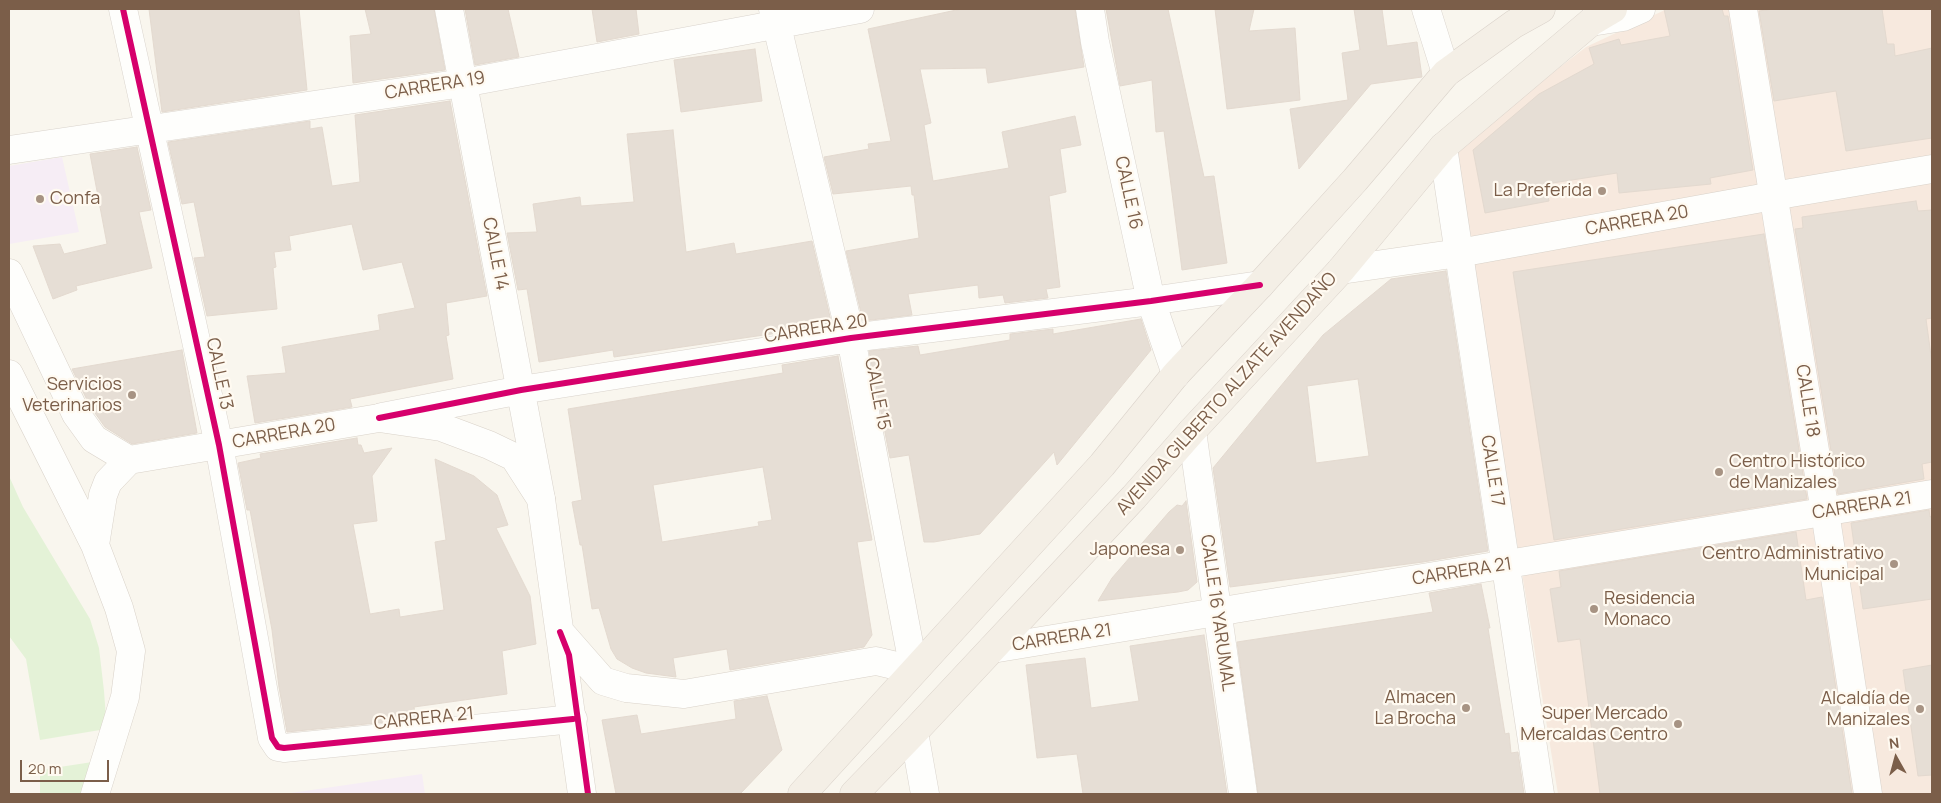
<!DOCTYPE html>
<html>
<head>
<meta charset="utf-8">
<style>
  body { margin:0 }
  #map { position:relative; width:1941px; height:803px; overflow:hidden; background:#f9f6ee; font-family:Manrope,sans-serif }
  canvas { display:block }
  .frame { position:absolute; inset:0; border:10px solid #7b5e49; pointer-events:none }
  .north { position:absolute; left:1871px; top:733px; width:50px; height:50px; -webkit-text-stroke:4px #fffaf1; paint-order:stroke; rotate:353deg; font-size:14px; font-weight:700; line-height:20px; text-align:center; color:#7b5e49 }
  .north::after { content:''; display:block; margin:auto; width:18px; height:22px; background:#7b5e49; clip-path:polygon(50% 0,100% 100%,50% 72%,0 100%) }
  .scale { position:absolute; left:20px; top:760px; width:89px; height:22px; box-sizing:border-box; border:2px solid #7b5e49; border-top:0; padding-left:6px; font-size:15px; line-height:18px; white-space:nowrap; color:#7b5e49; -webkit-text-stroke:4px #fffaf1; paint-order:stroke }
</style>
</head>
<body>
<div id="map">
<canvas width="1941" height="803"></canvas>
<div class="frame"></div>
<div class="north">N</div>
<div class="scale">20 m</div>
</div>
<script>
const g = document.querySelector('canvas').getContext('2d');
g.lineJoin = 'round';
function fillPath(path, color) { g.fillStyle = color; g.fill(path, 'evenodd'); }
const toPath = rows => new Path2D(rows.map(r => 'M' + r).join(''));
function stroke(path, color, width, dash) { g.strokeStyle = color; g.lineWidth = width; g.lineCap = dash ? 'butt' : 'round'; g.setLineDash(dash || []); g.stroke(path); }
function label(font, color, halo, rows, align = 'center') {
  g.font = font + ' Manrope,sans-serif'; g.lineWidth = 4.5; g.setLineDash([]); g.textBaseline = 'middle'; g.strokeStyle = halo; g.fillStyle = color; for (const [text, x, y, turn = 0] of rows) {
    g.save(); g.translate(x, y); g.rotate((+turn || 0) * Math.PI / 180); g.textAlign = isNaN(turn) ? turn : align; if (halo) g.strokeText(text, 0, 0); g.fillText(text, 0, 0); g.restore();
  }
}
fillPath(toPath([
  [1667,9,1932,9,1932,794,1558,794,1453,150,1586,47]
]), '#f7e9de');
fillPath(toPath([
  [62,157,79,232,9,244,9,166],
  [422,774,425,794,284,794]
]), '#f6edf5');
fillPath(toPath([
  [9,476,23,507,90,619,99,648,104,691,106,718,100,730,40,740,26,659,9,636],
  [99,761,90,794,40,794,40,770]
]), '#e4f2d7');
const building = toPath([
  [149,9,299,9,307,90,162,112,149,9],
  [365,9,434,9,445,70,353,83,350,36,371,34,365,9],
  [465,9,508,9,519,57,475,65,465,9],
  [592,9,636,9,639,34,597,42,592,9],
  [961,9,1075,9,1084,67,988,83,986,68,920,69,931,123,924,125,933,181,1009,168,1002,132,1075,116,1081,145,1060,149,1066,192,1049,196,1060,287,1046,289,1048,298,1005,303,1003,295,979,298,978,285,908,294,912,315,863,321,846,251,919,238,914,195,912,195,911,186,833,194,824,157,869,149,868,144,891,141,868,29,961,9],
  [1106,9,1168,9,1204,177,1214,176,1227,263,1182,270,1164,131,1156,132,1152,80,1120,86,1106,9],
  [1215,9,1254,9,1249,31,1295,28,1300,100,1227,109,1215,9],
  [1354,9,1382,9,1387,46,1417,42,1422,77,1371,84,1299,169,1290,109,1348,100,1342,53,1360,50,1354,9],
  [1664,9,1722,9,1724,16,1728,16,1753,170,1710,178,1711,184,1619,193,1617,173,1546,184,1549,201,1485,213,1473,150,1539,94,1594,64,1589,48,1619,39,1621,45,1670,36,1664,9],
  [1773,9,1882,9,1887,44,1894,44,1895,56,1932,48,1932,138,1846,151,1836,91,1774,101,1759,11,1773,9],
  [755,49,762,101,681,112,674,60,755,49],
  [450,101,487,296,446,303,449,335,446,336,453,379,350,399,352,407,255,423,247,376,286,373,282,347,380,330,378,315,415,308,402,262,363,270,352,224,289,236,291,250,274,252,276,267,273,268,277,309,207,316,194,258,205,257,194,202,182,204,168,142,310,121,310,129,322,127,332,186,360,182,355,115,450,101],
  [673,130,686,252,734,243,736,254,812,241,832,325,614,357,613,350,539,362,527,289,518,290,507,233,537,232,533,204,580,197,581,206,634,202,627,134,673,130],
  [137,147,151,210,139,212,152,268,76,286,77,290,53,299,33,246,60,244,64,254,107,244,90,154,137,147],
  [1916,201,1918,211,1932,210,1932,318,1926,319,1932,363,1932,462,1922,464,1924,479,1838,494,1795,229,1803,228,1802,217,1916,201],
  [1764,234,1807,499,1554,540,1513,272,1764,234],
  [1446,271,1488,551,1423,562,1230,587,1213,468,1323,335,1391,279,1446,271],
  [1358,379,1369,456,1316,463,1307,386,1358,379],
  [1141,319,1151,350,1057,465,1054,452,980,534,934,542,924,542,909,455,890,458,869,351,918,346,920,355,1010,340,1010,334,1053,329,1053,334,1141,319],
  [182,350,197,433,132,444,105,427,90,406,72,369,182,350],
  [838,356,872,540,857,542,872,635,864,647,730,670,727,649,673,658,676,677,646,673,632,668,617,659,611,649,599,608,592,609,582,545,580,545,572,502,582,500,568,409,783,373,782,365,838,356],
  [763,467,772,520,758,522,759,526,662,542,653,485,763,467],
  [357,438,358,445,361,445,364,453,392,448,372,476,377,521,353,524,370,614,399,609,400,617,444,610,435,542,446,540,435,459,474,476,497,495,508,525,496,528,530,596,536,644,502,651,507,694,414,707,416,719,287,732,279,687,272,630,250,510,247,510,238,463,261,458,260,454,357,438],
  [1186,501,1197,582,1188,590,1178,592,1098,601,1112,578,1169,512,1177,505,1182,506,1186,501],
  [1929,510,1930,517,1932,516,1932,599,1863,609,1851,523,1929,510],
  [1796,532,1806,600,1822,597,1852,794,1600,794,1580,639,1558,642,1550,589,1561,587,1559,571,1796,532],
  [1481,584,1490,628,1488,628,1505,734,1509,733,1511,753,1518,752,1524,794,1258,794,1237,642,1433,612,1429,593,1481,584],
  [1204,635,1227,794,1083,794,1077,754,1037,758,1026,665,1085,658,1091,708,1139,701,1130,646,1204,635],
  [1932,665,1932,775,1918,776,1903,670,1932,665],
  [767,696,782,750,740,794,616,794,602,720,637,715,641,734,736,719,734,701,767,696]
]);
fillPath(building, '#e6ded5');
stroke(building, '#e3d9cf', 1);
const minor = toPath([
  [123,9,219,445,272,738,278,747,284,748,573,719],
  [449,9,541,499],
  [773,9,851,338,914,670],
  [1090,9,1095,42,1151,301,1176,374],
  [9,150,463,83,860,9],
  [382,417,521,390,851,338,1151,301,1260,285],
  [1192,431,1243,794]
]);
const tertiary = toPath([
  [1426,9,1446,73],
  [1743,9,1825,512,1868,794],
  [1591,22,1623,17,1641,9],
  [1443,147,1540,794],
  [914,732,925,794]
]);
const secondary = toPath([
  [1341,270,1459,253,1773,196,1932,169],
  [9,273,76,414,94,439,129,460],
  [9,374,95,545,119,608,131,651,125,697,95,794],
  [129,460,379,418,441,427,489,445,514,457,541,499,582,794],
  [95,545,103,495,108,482,129,460],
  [560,632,603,681,626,688,684,694,876,661,914,670],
  [992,649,1932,494]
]);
const primary = toPath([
  [802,794,1102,465,1176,374,1260,285,1355,180,1446,73,1514,24,1541,9],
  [854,794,914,732,1134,497,1192,431,1341,270,1443,147,1591,22,1613,9]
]);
stroke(minor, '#d9d3cc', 29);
stroke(tertiary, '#d9d3cc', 29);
stroke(secondary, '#d9d2c9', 29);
stroke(primary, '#dad2ca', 29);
stroke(minor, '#fefefc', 28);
stroke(tertiary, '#fefefc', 28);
stroke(secondary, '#fefefc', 28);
stroke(primary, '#f4efe6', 28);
stroke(toPath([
  [123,9,219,445,272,738,278,747,284,748,573,719],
  [379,418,521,390,851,338,1151,301,1260,285],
  [560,632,569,655,588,794]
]), '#d6006c', 6);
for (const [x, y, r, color] of [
  [1602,191,5,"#a79383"],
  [40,199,5,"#a79383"],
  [132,395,5,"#a79383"],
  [1719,472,5,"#a79383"],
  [1180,550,5,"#a79383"],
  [1894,564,5,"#a79383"],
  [1594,609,5,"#a79383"],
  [1466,708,5,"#a79383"],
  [1920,709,5,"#a79383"],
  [1678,724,5,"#a79383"]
]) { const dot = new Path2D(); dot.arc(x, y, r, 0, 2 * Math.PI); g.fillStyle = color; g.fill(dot); stroke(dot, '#fffaf1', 2); }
label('18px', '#7b5e49', '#fffaf1', [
  ["CARRERA 19",435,86,-9],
  ["CALLE 16",1128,193,78],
  ["CARRERA 20",1637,221,-10],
  ["CALLE 14",495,254,79],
  ["CARRERA 20",816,329,-9],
  ["CALLE 13",219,374,78],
  ["CALLE 15",877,394,79],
  ["AVENIDA GILBERTO ALZATE AVENDAÑO",1227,394,-48],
  ["CALLE 18",1807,401,81],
  ["CARRERA 20",284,434,-10],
  ["CALLE 17",1492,471,81],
  ["CARRERA 21",1862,506,-9],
  ["CARRERA 21",1462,572,-9],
  ["CALLE 16 YARUMAL",1217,613,82],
  ["CARRERA 21",1062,638,-9],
  ["CARRERA 21",424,719,-6]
]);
label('18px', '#7b5e49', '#fffaf1', [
  ["La Preferida",1592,191],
  ["Confa",50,199,"left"],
  ["Servicios",122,385],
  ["Veterinarios",122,406],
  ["Centro Histórico",1729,462,"left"],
  ["de Manizales",1729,483,"left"],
  ["Japonesa",1170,550],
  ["Centro Administrativo",1884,554],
  ["Municipal",1884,575],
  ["Residencia",1604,599,"left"],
  ["Monaco",1604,620,"left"],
  ["Almacen",1456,698],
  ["La Brocha",1456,719],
  ["Alcaldía de",1910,699],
  ["Manizales",1910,720],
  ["Super Mercado",1668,714],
  ["Mercaldas Centro",1668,735]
], 'right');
</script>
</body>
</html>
